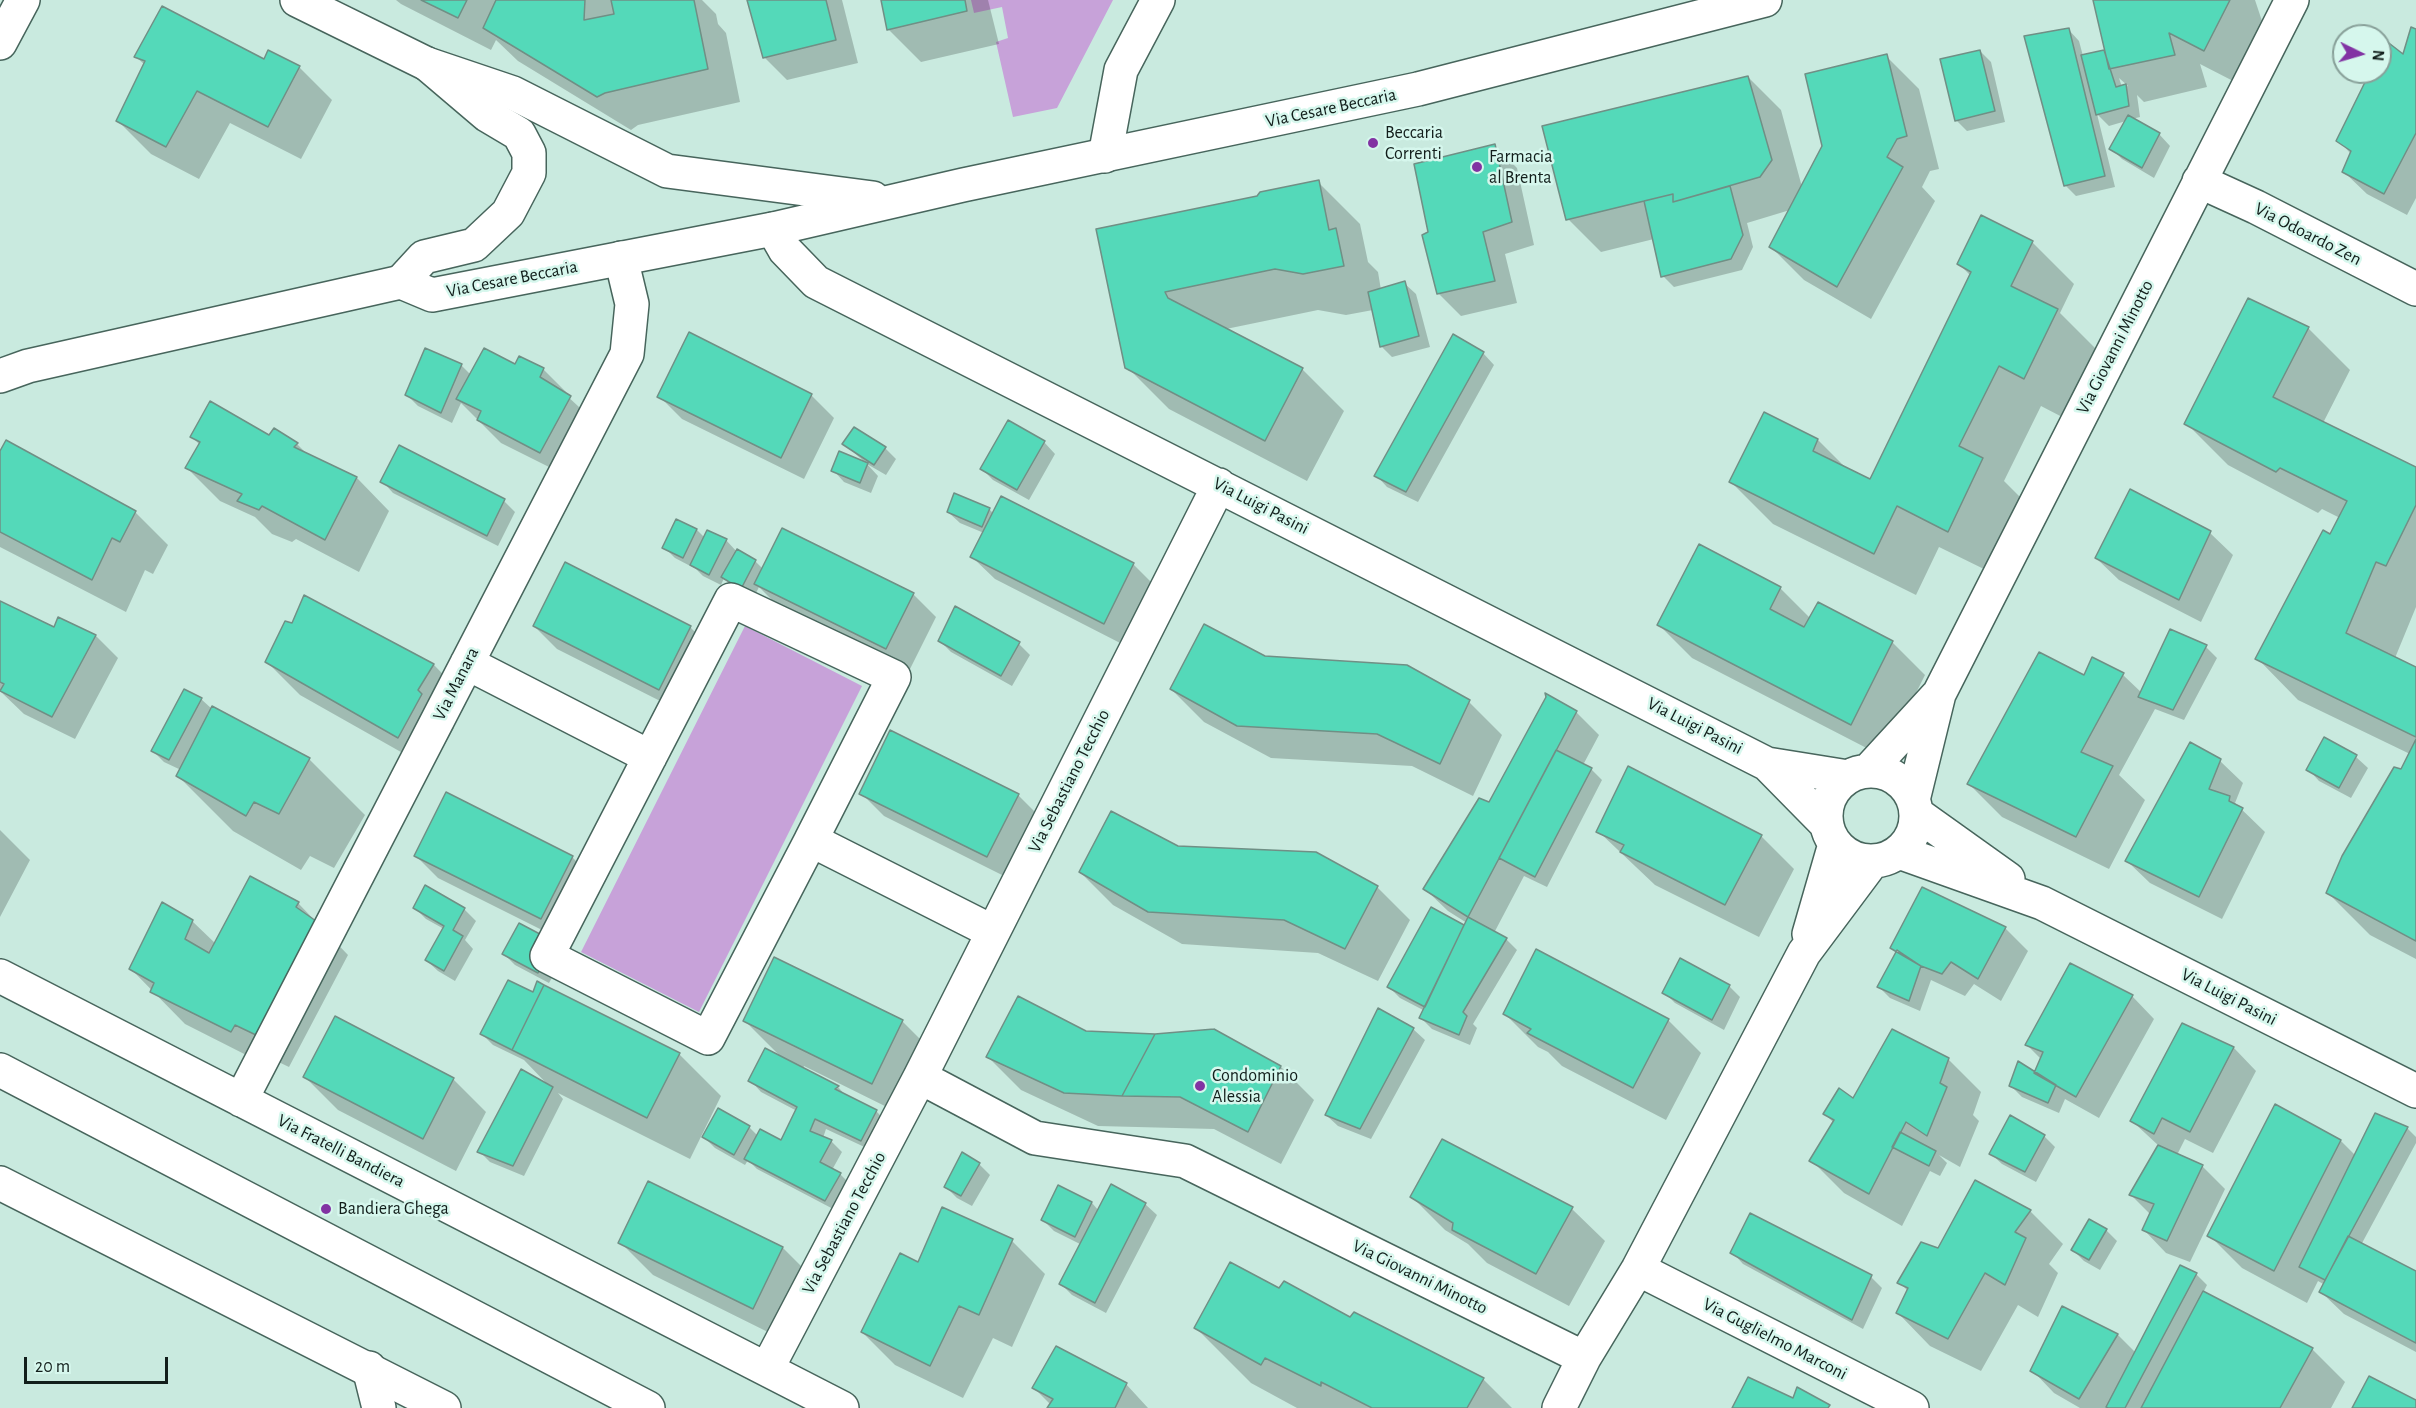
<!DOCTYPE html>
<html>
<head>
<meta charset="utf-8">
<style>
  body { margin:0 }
  #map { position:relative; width:2416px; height:1408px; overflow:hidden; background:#c9eadf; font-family:"Alegreya Sans",sans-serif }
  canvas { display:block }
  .north { position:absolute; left:2332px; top:24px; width:60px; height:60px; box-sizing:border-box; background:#d6f7ed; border:2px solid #88a099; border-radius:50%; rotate:95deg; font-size:16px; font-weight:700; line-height:24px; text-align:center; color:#121e1b }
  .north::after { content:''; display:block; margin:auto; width:21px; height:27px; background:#8233a3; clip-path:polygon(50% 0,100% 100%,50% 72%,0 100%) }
  .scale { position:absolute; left:24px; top:1357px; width:144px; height:27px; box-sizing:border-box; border:3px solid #121e1b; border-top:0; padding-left:8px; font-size:18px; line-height:21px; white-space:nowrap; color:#121e1b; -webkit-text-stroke:4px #d6f7ed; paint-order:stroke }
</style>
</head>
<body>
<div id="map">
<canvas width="2416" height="1408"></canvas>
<div class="north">N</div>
<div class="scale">20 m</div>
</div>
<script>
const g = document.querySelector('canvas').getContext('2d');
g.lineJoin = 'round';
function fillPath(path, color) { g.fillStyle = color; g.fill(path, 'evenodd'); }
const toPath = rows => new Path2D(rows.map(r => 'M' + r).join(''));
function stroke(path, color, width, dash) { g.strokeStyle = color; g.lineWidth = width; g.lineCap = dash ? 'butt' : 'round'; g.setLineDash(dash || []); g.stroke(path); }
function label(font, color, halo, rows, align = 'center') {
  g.font = font + ' "Alegreya Sans",sans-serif'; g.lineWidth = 5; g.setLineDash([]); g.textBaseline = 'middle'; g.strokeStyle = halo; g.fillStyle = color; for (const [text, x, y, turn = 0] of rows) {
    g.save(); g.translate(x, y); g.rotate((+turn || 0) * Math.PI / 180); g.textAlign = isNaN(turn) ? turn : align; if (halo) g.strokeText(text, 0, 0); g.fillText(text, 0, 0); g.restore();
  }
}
fillPath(toPath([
  [971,0,1113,0,1057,108,1013,117,996,42,1008,38,1002,7,974,13],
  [745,626,862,686,699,1012,581,952]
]), '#c7a2d9');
fillPath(toPath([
  [396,0,702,0,716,14,718,24,726,33,740,102,638,125,631,130,518,61,496,40,491,50,401,4],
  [749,0,842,0,858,63,787,80,764,57],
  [882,0,988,0,999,44,921,62,888,29],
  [2094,0,2255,0,2265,30,2237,83,2200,64,2207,87,2144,102,2137,95,2140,117,2132,119,2159,134,2170,146,2154,178,2122,159,2111,148,2126,121,2109,126,2097,114,2115,187,2076,196,2065,185,2068,29,2079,41,2083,56,2104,52,2107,55],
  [2119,78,2128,86,2122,87],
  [2416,31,2416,198,2407,215,2367,194,2344,172,2351,154,2338,140,2372,72,2380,72,2380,55,2403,57],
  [1980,51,1991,62,2005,122,1967,131,1956,120],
  [1886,56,1919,89,1939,169,1930,171,1922,187,1935,201,1871,319,1804,280,1771,247,1790,210,1747,223,1753,247,1742,270,1674,287,1663,276,1654,239,1601,252,1568,219,1748,77,1781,110,1802,187],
  [136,57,265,61,299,67,332,100,301,159,230,123,199,179,151,154,118,121,145,65],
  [1494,145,1517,168,1534,245,1505,254,1517,303,1461,316,1438,293,1430,233],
  [1318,182,1360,224,1368,262,1378,272,1381,290,1404,283,1416,294,1430,347,1392,357,1381,346,1373,310,1346,315,1318,310,1226,329,1302,369,1344,411,1307,481,1169,409,1127,367,1098,231,1258,197],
  [2032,242,2074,284,2060,313,2099,352,2066,419,2041,406,2004,481,2024,501,1990,572,1939,547,1916,595,1773,524,1731,482,1818,440,1847,469,1870,481,1971,276,1959,264],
  [2308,328,2350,370,2323,423,2416,469,2416,607,2395,658,2416,669,2416,959,2370,935,2328,893,2410,754,2298,700,2257,658,2340,518,2322,509,2318,513,2228,465,2186,423],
  [426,350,461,365,471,375,516,366,543,369,566,392,565,394,593,420,563,474,501,443,461,403,452,423,418,406,407,395],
  [1483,353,1494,365,1418,502,1387,487,1376,475],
  [811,395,834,418,804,479,682,419,659,396],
  [274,430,297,444,308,455,357,478,389,511,359,572,296,539,292,542,272,534,255,517,220,501,187,468,200,445,192,437,270,437],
  [1044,442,1055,454,1029,500,993,480,982,469],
  [844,444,885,448,896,459,886,475,867,464],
  [400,447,504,501,515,512,498,546,393,493,382,481],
  [0,454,135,512,168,545,153,574,145,570,126,612,0,547],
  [867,464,878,476,871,493,844,482,833,470],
  [2131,491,2210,533,2233,555,2201,622,2119,580,2096,558],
  [989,509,994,514,1133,564,1156,587,1126,646,995,579,972,557,984,533,960,523,948,512],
  [697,530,705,538,726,540,737,552,755,561,763,569,913,594,936,617,909,671,778,606,759,587,753,599,734,588,724,578,721,585,703,576,696,569,675,558,664,547],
  [1700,546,1780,588,1811,619,1819,604,1892,642,1925,675,1884,757,1692,658,1659,625],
  [566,564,690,627,713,650,682,712,557,649,534,626],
  [305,597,434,665,466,698,450,724,454,728,431,769,300,695,267,662,293,625],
  [0,603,54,629,59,619,96,636,118,658,75,739,24,714,0,691],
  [940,641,1019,644,1030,655,1012,686,951,652],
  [2206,647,2217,658,2184,720,2155,709,2119,775,2145,800,2109,869,2002,817,1969,784,2085,677,2123,675,2142,693],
  [1265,658,1406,667,1469,702,1502,735,1473,796,1412,766,1271,758,1204,722,1171,689],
  [1547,696,1576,712,1599,735,1583,765,1591,769,1602,780,1547,887,1524,876,1494,933,1506,939,1517,950,1473,1024,1477,1028,1470,1045,1432,1029,1421,1018,1425,1011,1400,998,1389,987,1432,909,1465,927,1467,923,1448,911,1425,889,1489,804],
  [201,699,212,709,309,759,365,815,334,868,310,856,301,870,233,831,178,776,181,770,164,762,153,751],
  [2325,739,2356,757,2368,768,2351,798,2319,781,2308,769],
  [2220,761,2243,783,2235,803,2265,832,2222,919,2150,883,2127,861],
  [861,793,1018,795,1040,817,1010,879,884,816],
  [0,830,30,860,0,917],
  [1598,831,1761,836,1794,869,1759,937,1655,885],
  [1178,847,1377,887,1410,920,1378,981,1318,953,1182,944,1113,905,1080,872],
  [415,855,572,857,595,880,564,941,438,878],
  [251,878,298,903,348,955,289,1067,268,1057,264,1064,185,1024,131,969,192,921,216,944],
  [426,888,464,909,476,921,465,940,473,949,455,981,438,971,426,960,444,929,426,919,415,908],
  [2005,928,2028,951,2001,1001,1974,984,1965,996,1931,980,1920,1011,1890,998,1879,987,1897,953,1892,948],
  [504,954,565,954,549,983,515,965],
  [1729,986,1740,997,1724,1030,1675,1003,1664,992],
  [2132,996,2154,1019,2099,1118,2065,1099,2059,1113,2022,1097,2011,1086,2035,1074,2041,1059,2027,1045],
  [1505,1014,1668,1020,1701,1053,1666,1120,1562,1066,1548,1052,1538,1047],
  [745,1021,902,1021,935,1054,905,1116,804,1066,803,1069,838,1087,847,1097,876,1111,887,1122,873,1151,826,1129,823,1138,831,1141,842,1152,832,1170,840,1174,851,1185,837,1211,757,1169,748,1160,745,1165,715,1148,704,1137,749,1127,758,1136,782,1142,797,1111,761,1092,750,1080,781,1057],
  [2183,1025,2234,1048,2256,1071,2213,1153,2185,1139,2177,1155,2202,1166,2225,1189,2190,1262,2166,1253,2144,1230,2151,1215,2131,1195,2159,1146,2132,1121],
  [1413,1029,1425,1040,1371,1139,1338,1126,1326,1115],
  [1213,1031,1281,1067,1314,1100,1281,1164,1214,1129,1098,1126,1021,1090,988,1057,1086,1033,1155,1036],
  [482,1034,679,1054,721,1096,690,1159,558,1093,563,1099,524,1176,490,1162,479,1151,548,1085,524,1060,493,1045],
  [1948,1059,1981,1092,1973,1115,1979,1121,1960,1167,1939,1155,1947,1163,1940,1176,1930,1171,1902,1226,1844,1193,1811,1160,1834,1123,1825,1114],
  [305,1077,453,1079,486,1112,456,1171,338,1110],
  [2275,1106,2341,1141,2356,1156,2407,1128,2416,1137,2416,1143,2361,1245,2416,1272,2416,1352,2344,1314,2321,1292,2325,1285,2318,1281,2307,1303,2242,1268,2209,1235],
  [2044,1136,2055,1147,2036,1182,2002,1164,1990,1153],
  [979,1164,990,1175,972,1206,957,1198,946,1187],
  [1976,1182,2030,1211,2063,1244,2049,1264,2058,1273,2038,1317,2018,1305,1981,1371,1930,1346,1898,1313,1908,1291,1899,1282,1939,1250],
  [649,1183,783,1248,816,1281,786,1341,653,1275,620,1242],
  [1058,1187,1092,1203,1099,1211,1145,1204,1157,1215,1106,1313,1072,1295,1061,1284,1082,1245,1054,1231,1043,1220],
  [1412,1197,1572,1209,1605,1241,1569,1306,1487,1263,1468,1244,1445,1230],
  [2106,1230,2117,1241,2100,1270,2084,1261,2073,1250],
  [1012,1241,1045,1274,1012,1347,993,1338,963,1398,895,1365,862,1332,919,1264],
  [1732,1252,1871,1277,1882,1288,1863,1329,1743,1264],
  [2196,1274,2207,1285,2203,1293,2312,1349,2345,1382,2331,1408,2080,1408,2054,1393,2032,1370,2063,1308,2118,1335,2136,1353],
  [1279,1289,1350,1319,1354,1314,1483,1379,1512,1408,1297,1408,1251,1383,1196,1328],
  [1126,1384,1148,1408,1048,1408,1051,1405,1034,1388]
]), '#0003');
const building = toPath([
  [421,0,467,0,458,18,421,0],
  [496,0,585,0,584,20,614,14,611,0,694,0,708,69,605,93,597,97,483,28,496,0],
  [747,0,826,0,836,40,763,58,747,0],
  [881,0,965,0,967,11,887,30,881,0],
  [2093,0,2230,0,2204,51,2169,33,2175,55,2109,69,2093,0],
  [162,6,264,59,268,50,300,66,268,127,197,91,166,147,116,121,145,61,134,57,162,6],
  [2411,27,2416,29,2416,133,2384,194,2342,172,2351,151,2336,141,2370,72,2380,72,2380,51,2385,40,2403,54,2411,27],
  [2069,28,2105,176,2064,186,2024,36,2069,28],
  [1980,50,1995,111,1955,121,1940,59,1980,50],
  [2104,50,2116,87,2126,84,2129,106,2096,115,2081,55,2104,50],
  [1887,54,1907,136,1897,139,1887,157,1903,167,1837,287,1769,247,1822,146,1805,74,1887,54],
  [1748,76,1772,160,1760,177,1673,202,1673,194,1566,220,1542,126,1748,76],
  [2128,115,2160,133,2142,168,2109,149,2128,115],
  [1495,144,1512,222,1483,232,1495,281,1437,294,1422,235,1428,232,1414,164,1495,144],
  [1319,180,1329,230,1336,228,1344,266,1303,274,1275,269,1165,292,1168,298,1303,368,1265,441,1125,368,1096,229,1257,196,1260,192,1319,180],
  [1730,186,1743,235,1731,259,1661,277,1644,201,1673,194,1673,202,1730,186],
  [1981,215,2033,241,2011,286,2058,309,2024,379,1999,366,1959,446,1983,458,1948,532,1897,506,1874,554,1729,482,1764,412,1818,439,1813,451,1870,479,1971,272,1957,264,1981,215],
  [1405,281,1419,336,1380,347,1368,292,1405,281],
  [2248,298,2309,327,2273,397,2416,467,2416,505,2386,566,2376,562,2346,633,2416,667,2416,737,2255,659,2323,530,2330,534,2347,501,2280,468,2276,472,2184,424,2248,298],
  [689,332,812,394,781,458,657,397,689,332],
  [1453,334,1484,352,1406,492,1374,476,1453,334],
  [425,348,462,364,441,413,405,395,425,348],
  [484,348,515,364,519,356,544,368,540,377,571,396,540,453,477,420,481,411,456,399,484,348],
  [210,401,269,435,274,428,298,443,294,447,357,477,325,540,262,506,259,510,237,501,242,494,185,468,200,442,190,437,210,401],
  [1008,420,1045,441,1017,490,980,469,1008,420],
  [854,427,886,447,874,465,842,444,854,427],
  [6,440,136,511,120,542,112,538,92,580,0,532,0,451,6,440],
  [399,445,505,499,487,536,380,482,399,445],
  [839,451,868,463,860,483,831,471,839,451],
  [2130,489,2211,531,2179,600,2095,558,2130,489],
  [954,493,990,508,982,527,947,512,954,493],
  [1001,496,1134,563,1104,624,970,557,1001,496],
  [676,519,697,529,683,558,662,548,676,519],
  [782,528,914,593,886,649,754,584,782,528],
  [707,530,727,539,709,575,690,565,707,530],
  [1699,544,1781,587,1770,609,1804,627,1818,602,1893,641,1851,725,1657,625,1699,544],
  [737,549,756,560,741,589,721,577,737,549],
  [565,562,691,626,659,690,533,626,565,562],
  [304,595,434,664,418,690,422,694,398,738,265,662,285,621,292,623,304,595],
  [0,601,54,627,58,617,96,635,52,717,0,691,4,684,0,682,0,601],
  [955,606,1020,642,1001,676,938,641,955,606],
  [1204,624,1265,656,1407,665,1470,700,1440,764,1377,734,1237,726,1170,689,1204,624],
  [2170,629,2207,645,2173,710,2138,697,2170,629],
  [2039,652,2084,675,2092,657,2124,673,2081,752,2113,766,2076,837,1967,784,2039,652],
  [184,689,202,698,169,760,151,751,184,689],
  [1545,693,1577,711,1468,917,1423,889,1479,798,1489,802,1546,697,1545,693],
  [212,706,310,758,279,814,254,802,246,816,176,776,212,706],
  [890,730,1019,794,987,857,859,794,890,730],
  [2324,737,2357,755,2339,788,2306,770,2324,737],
  [2416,739,2416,941,2326,893,2342,856,2394,767,2401,769,2416,739],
  [2190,742,2221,759,2209,789,2230,796,2229,801,2243,808,2199,897,2125,861,2190,742],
  [1556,750,1592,768,1535,877,1499,858,1556,750],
  [1628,766,1762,835,1725,905,1620,852,1624,845,1596,832,1628,766],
  [446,792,573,856,541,919,414,856,446,792],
  [1111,811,1178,846,1316,852,1378,886,1345,949,1284,920,1148,912,1079,872,1111,811],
  [250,876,299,902,296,907,316,921,256,1035,235,1025,231,1032,150,992,154,983,129,969,162,902,193,920,185,939,209,953,250,876],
  [425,885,465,908,453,930,463,936,444,971,425,960,444,926,413,908,425,885],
  [1922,887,2006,927,1978,979,1951,962,1942,974,1921,966,1890,948,1922,887],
  [1431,907,1464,925,1425,1007,1387,987,1431,907],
  [1468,917,1507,938,1463,1012,1467,1016,1459,1035,1419,1018,1468,917],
  [519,923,555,942,538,973,502,954,519,923],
  [1536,949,1669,1019,1633,1088,1527,1033,1531,1029,1503,1014,1536,949],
  [1897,950,1921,966,1909,1001,1877,987,1897,950],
  [774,957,903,1020,872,1084,743,1021,774,957],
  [1680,958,1730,985,1712,1020,1662,993,1680,958],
  [2070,963,2133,995,2076,1097,2034,1073,2043,1052,2025,1045,2070,963],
  [508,980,533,992,537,981,544,985,512,1050,480,1034,508,980],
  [544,985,680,1053,647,1118,512,1050,544,985],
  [1018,996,1086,1031,1155,1034,1122,1096,1064,1093,986,1057,1018,996],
  [1378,1008,1414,1028,1360,1129,1325,1115,1378,1008],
  [335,1016,454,1078,423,1139,303,1077,335,1016],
  [2182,1023,2234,1047,2190,1132,2162,1118,2154,1134,2130,1121,2182,1023],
  [1214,1029,1281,1066,1248,1132,1180,1097,1122,1096,1155,1034,1214,1029],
  [1892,1029,1949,1058,1940,1083,1947,1087,1927,1136,1906,1122,1869,1194,1809,1161,1834,1120,1823,1114,1839,1088,1853,1098,1892,1029],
  [765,1048,839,1086,835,1089,877,1110,861,1141,815,1119,810,1131,832,1140,820,1162,841,1173,825,1201,744,1159,760,1129,781,1140,797,1107,748,1081,765,1048],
  [2018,1061,2056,1085,2048,1103,2009,1086,2018,1061],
  [521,1069,553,1087,513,1166,477,1152,521,1069],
  [2275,1104,2341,1140,2274,1271,2207,1236,2275,1104],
  [718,1108,750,1126,734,1155,702,1137,718,1108],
  [2375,1113,2408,1127,2325,1280,2299,1267,2375,1113],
  [2010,1115,2045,1135,2025,1172,1989,1154,2010,1115],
  [1900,1132,1936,1151,1929,1166,1892,1147,1900,1132],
  [1442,1139,1573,1207,1536,1274,1452,1230,1453,1223,1410,1197,1442,1139],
  [2158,1145,2203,1165,2167,1241,2142,1230,2154,1204,2129,1195,2158,1145],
  [962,1152,980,1163,961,1196,944,1187,962,1152],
  [1975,1180,2031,1210,2015,1232,2026,1238,2005,1285,1985,1273,1948,1339,1896,1313,1908,1288,1897,1283,1921,1242,1938,1248,1975,1180],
  [648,1181,783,1247,753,1309,618,1243,648,1181],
  [1111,1184,1146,1203,1095,1303,1059,1284,1111,1184],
  [1058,1185,1092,1202,1075,1237,1041,1220,1058,1185],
  [942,1207,1013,1239,979,1315,959,1306,930,1366,861,1332,900,1253,918,1262,942,1207],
  [1750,1213,1872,1275,1852,1320,1730,1253,1750,1213],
  [2089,1219,2107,1229,2089,1260,2071,1250,2089,1219],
  [2348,1236,2416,1271,2416,1343,2319,1292,2348,1236],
  [1230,1262,1279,1288,1284,1281,1350,1317,1354,1312,1484,1378,1467,1408,1372,1408,1321,1382,1321,1386,1265,1358,1261,1365,1194,1328,1230,1262],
  [2180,1265,2197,1273,2125,1408,2108,1408,2106,1407,2180,1265],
  [2203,1291,2313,1348,2280,1408,2141,1408,2203,1291],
  [2062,1306,2118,1334,2079,1399,2030,1371,2062,1306],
  [1056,1346,1127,1383,1115,1408,1047,1408,1053,1399,1032,1388,1056,1346],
  [2369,1376,2416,1400,2416,1408,2352,1408,2369,1376],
  [1748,1377,1793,1398,1797,1387,1830,1405,1828,1408,1732,1408,1748,1377]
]);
fillPath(building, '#54d9b9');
stroke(building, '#708f85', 1.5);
const minor = toPath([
  [1105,156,1121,70,1158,0],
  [2199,181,2256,207,2416,289],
  [773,229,785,250,816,282,1767,764,1827,825],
  [401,282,424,257,474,245,508,213,529,173,529,153,519,134,487,115,427,64],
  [467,663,650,757],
  [1767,764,1848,777],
  [1869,770,1937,696],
  '1826 816a45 45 0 1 1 90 0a45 45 0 1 1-90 0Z',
  [1913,800,1939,694,2292,0],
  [1917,814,2008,879],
  [811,840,708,1038,547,956,731,600,894,677,811,840,993,932],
  [1899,852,2042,903,2416,1091],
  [1809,934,1835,844],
  [0,976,842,1408],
  [920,1077,1035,1138,1185,1161,1584,1358],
  [241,1100,627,354,632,304,621,258],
  [1638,1269,1912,1408],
  [369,1368,379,1408],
  [767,1369,920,1077,1219,485],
  [1559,1408,1584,1358,1638,1269,1804,953,1872,862]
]);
const tertiary = toPath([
  [297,0,427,64,513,93,667,171,873,198],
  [0,43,23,0],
  [0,376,28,366,401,282,432,295,773,229,963,185,1418,89,1765,0]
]);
const secondary = toPath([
  [0,1070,648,1408],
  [0,1183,444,1408]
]);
stroke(minor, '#47655c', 36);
stroke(tertiary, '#47655c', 36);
stroke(secondary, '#47655c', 36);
stroke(minor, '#fff', 33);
stroke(tertiary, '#fff', 33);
stroke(secondary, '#fff', 33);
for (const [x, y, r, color] of [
  [1373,143,6,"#8233a3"],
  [1477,167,6,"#8233a3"],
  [1200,1086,6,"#8233a3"],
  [326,1209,6,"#8233a3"]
]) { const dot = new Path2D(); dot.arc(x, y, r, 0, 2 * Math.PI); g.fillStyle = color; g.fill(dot); stroke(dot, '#d6f7ed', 2); }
label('18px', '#121e1b', '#d6f7ed', [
  ["Via Cesare Beccaria",1331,108,-12],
  ["Via Odoardo Zen",2308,234,27],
  ["Via Cesare Beccaria",512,279,-11],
  ["Via Giovanni Minotto",2115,347,-63],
  ["Via Luigi Pasini",1261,506,27],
  ["Via Manara",456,684,-63],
  ["Via Luigi Pasini",1695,726,27],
  ["Via Sebastiano Tecchio",1069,781,-63],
  ["Via Luigi Pasini",2229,997,27],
  ["Via Fratelli Bandiera",341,1151,27],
  ["Via Sebastiano Tecchio",844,1223,-62],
  ["Via Giovanni Minotto",1420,1277,26],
  ["Via Guglielmo Marconi",1775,1339,27]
]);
label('18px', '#121e1b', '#d6f7ed', [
  ["Beccaria",1385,133],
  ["Correnti",1385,154],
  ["Farmacia",1489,157],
  ["al Brenta",1489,178],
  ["Condominio",1212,1076],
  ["Alessia",1212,1097],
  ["Bandiera Ghega",338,1209]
], 'left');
</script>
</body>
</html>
